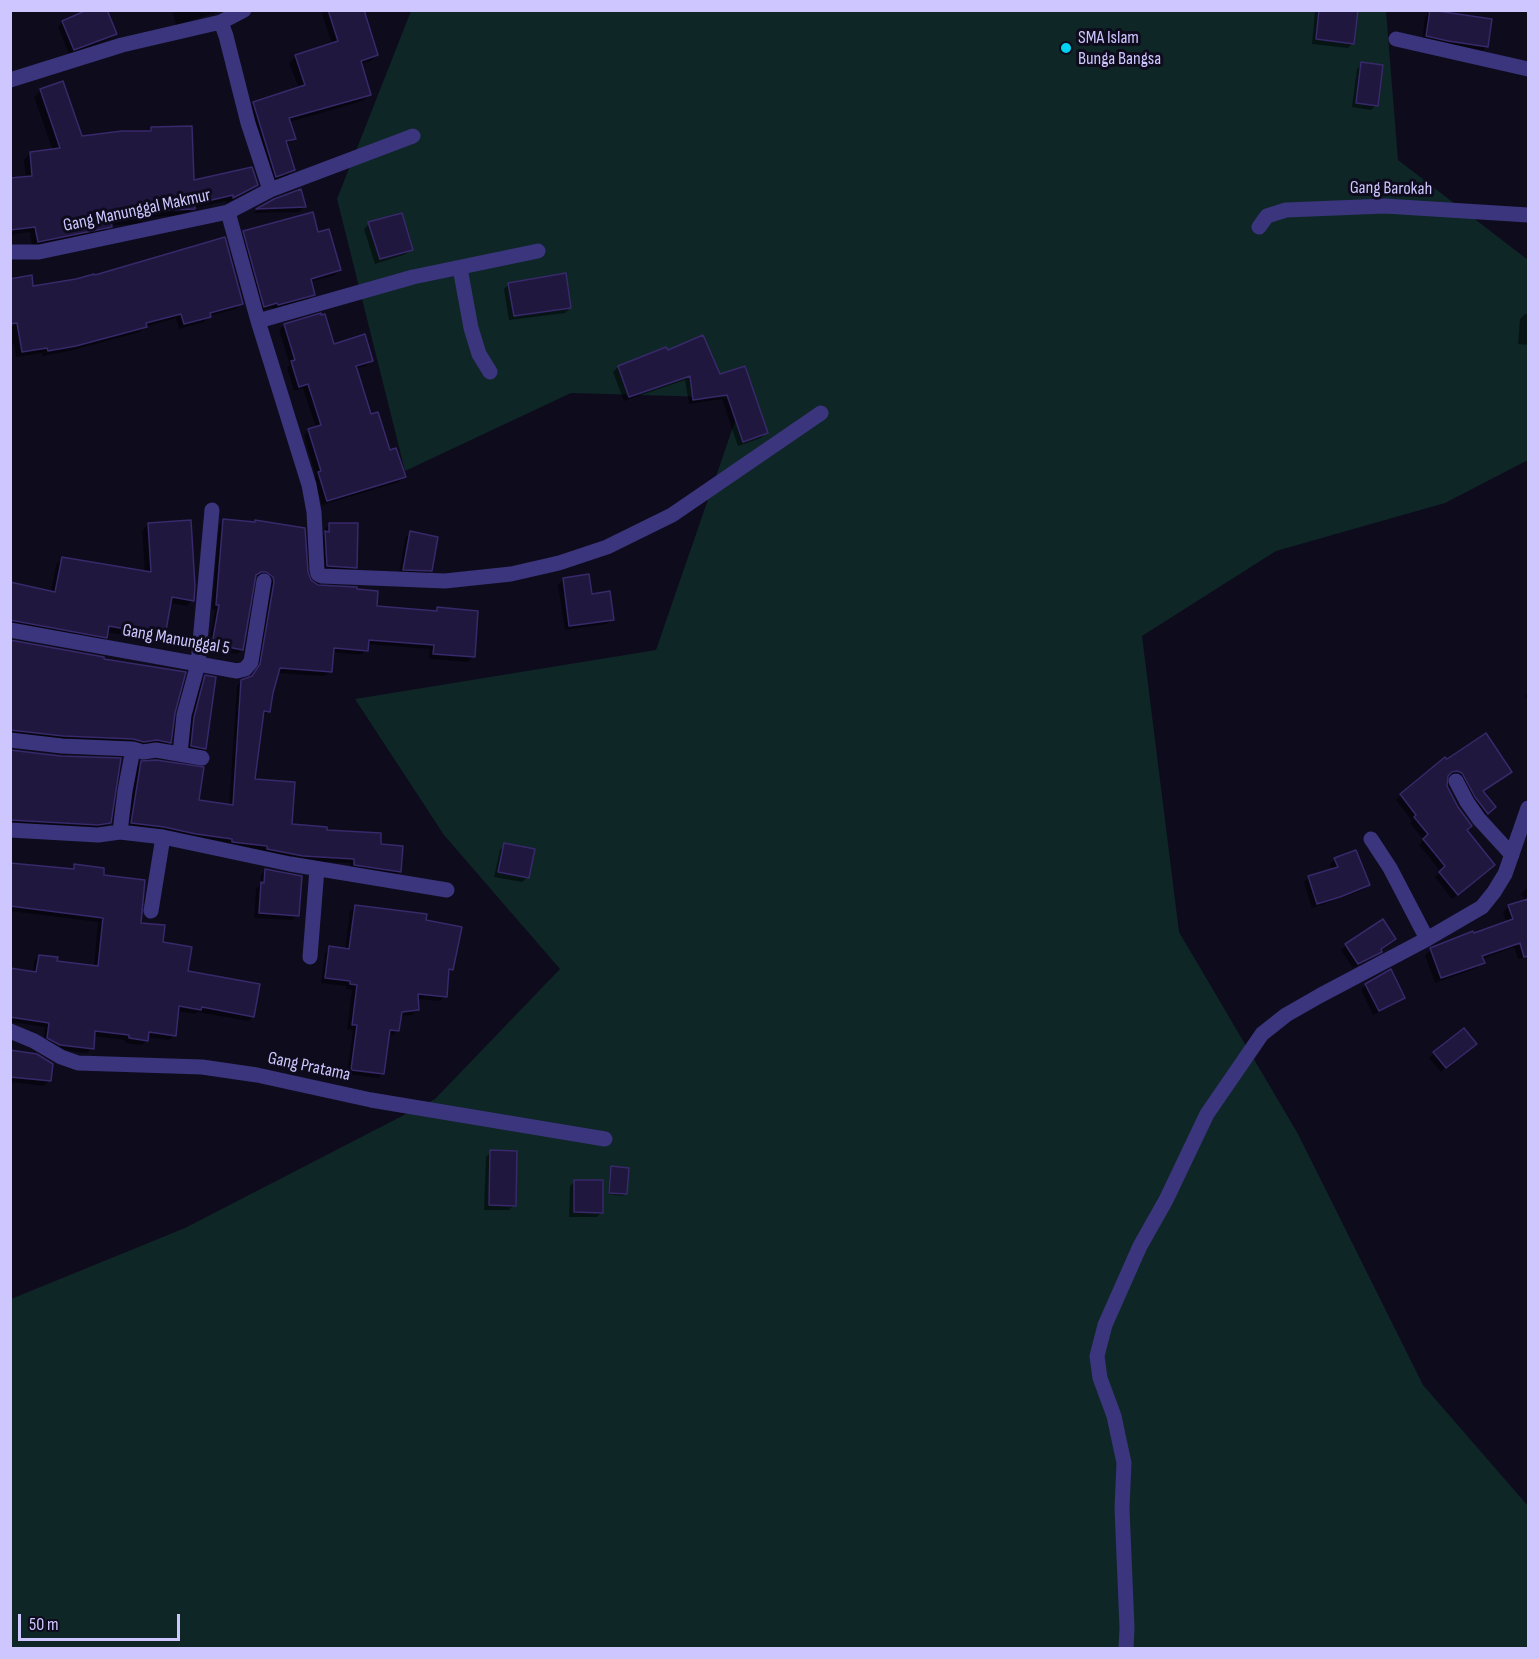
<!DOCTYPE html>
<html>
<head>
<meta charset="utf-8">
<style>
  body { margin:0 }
  #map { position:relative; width:1539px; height:1659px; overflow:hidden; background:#0e0b1d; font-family:"Sofia Sans Condensed",sans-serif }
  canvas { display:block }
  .frame { position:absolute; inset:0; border:12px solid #cec7ff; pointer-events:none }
  .scale { position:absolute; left:18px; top:1614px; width:162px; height:27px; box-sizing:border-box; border:3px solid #cec7ff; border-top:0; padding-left:8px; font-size:18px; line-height:21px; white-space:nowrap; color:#cec7ff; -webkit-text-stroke:4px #0e0b1d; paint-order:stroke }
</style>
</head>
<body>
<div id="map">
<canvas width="1539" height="1659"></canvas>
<div class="frame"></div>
<div class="scale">50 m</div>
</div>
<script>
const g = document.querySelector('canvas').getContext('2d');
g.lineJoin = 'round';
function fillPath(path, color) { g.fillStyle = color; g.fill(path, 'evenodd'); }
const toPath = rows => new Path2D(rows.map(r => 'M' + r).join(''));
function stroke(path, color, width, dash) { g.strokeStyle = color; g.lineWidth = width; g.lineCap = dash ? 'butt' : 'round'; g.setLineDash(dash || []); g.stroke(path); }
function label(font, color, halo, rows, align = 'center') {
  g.font = font + ' "Sofia Sans Condensed",sans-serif'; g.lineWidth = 6; g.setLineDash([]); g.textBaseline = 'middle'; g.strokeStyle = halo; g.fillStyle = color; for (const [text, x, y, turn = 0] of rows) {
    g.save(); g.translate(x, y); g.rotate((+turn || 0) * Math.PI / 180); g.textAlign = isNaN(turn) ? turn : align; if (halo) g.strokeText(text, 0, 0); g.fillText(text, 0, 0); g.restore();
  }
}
fillPath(toPath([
  [411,11,1386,11,1398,160,1528,260,1528,460,1445,503,1276,551,1142,636,1179,932,1298,1134,1423,1385,1528,1506,1528,1648,11,1648,11,1299,185,1228,435,1099,560,969,444,835,355,699,656,650,743,398,571,393,405,471,337,199]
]), '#0e2626');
fillPath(toPath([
  [172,10,224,10,176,25],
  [321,10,362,10,377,55,371,61,360,64,369,95,363,101,289,122,294,138,286,145,293,170,287,176,270,182,248,109,254,103,299,88,289,63,295,57,332,44],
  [1317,10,1350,10,1353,43,1348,48,1312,44,1315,12],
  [1430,12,1487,46,1482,51,1422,41,1425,17],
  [63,22,115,34,110,39,69,54,58,27],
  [1362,64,1376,105,1371,110,1352,107,1357,69],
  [41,91,81,138,148,132,152,128,192,182,256,185,250,191,227,203,226,201,193,208,187,215,147,217,140,224,110,225,104,232,32,248,30,232,10,235,10,180,26,178,24,160,30,153,53,151,34,97],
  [275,200,304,207,299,212,253,213],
  [369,224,411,249,406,254,375,264,364,229],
  [244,233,317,234,340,270,335,275,310,282,314,294,309,299,273,309,272,307,259,311,239,238],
  [10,280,32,288,242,303,236,309,209,316,204,322,179,329,176,318,145,327,140,332,69,351,42,356,42,353,16,357,14,344,10,345],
  [509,284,570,308,565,313,509,320,504,289],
  [1525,314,1528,314,1528,345,1518,344,1520,319],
  [284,325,371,361,366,366,355,369,370,415,389,452,404,477,399,482,322,505,314,478,316,476,304,436,309,430,316,428,303,388,294,391,287,368,290,365,279,330],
  [618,367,719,376,766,433,761,438,738,446,722,399,689,404,685,380,624,401,613,372],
  [224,521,306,573,310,581,318,586,375,607,434,612,437,609,473,657,468,662,429,659,430,649,367,644,366,650,361,655,332,652,330,672,325,676,277,673,269,711,264,716,262,716,253,780,291,826,325,831,379,845,401,847,399,872,394,877,350,869,350,863,297,861,127,828,136,768,141,763,198,801,229,805,237,686,242,681,251,678,256,670,269,588,261,576,254,576,242,649,237,654,208,649,215,610,212,609,219,526],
  [148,524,193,600,186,606,169,603,163,635,157,641,107,632,106,637,100,643,10,627,10,584,51,593,56,565,62,559,145,572,142,531],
  [102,623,161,634,161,637,102,626],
  [330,524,356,567,351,572,322,571,320,538,325,533,325,529],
  [410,533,431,570,426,575,399,574,405,538],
  [563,580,591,596,612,619,607,624,565,630,558,585],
  [10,642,173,712,170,742,164,748,10,737],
  [206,677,205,749,199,754,186,751,189,723,200,682],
  [1528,692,1528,701,1525,696],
  [10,751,110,823,103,829,10,826],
  [1445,759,1505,776,1482,792,1489,812,1482,818,1457,778,1450,776,1446,778,1446,786,1466,830,1488,870,1452,899,1435,877,1441,872,1419,845,1424,840,1410,823,1412,821,1396,800],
  [505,845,528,877,522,882,494,877,500,850],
  [1335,859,1369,885,1363,890,1312,908,1304,882,1309,877,1332,870,1330,864],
  [11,864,71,870,75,866,102,876,139,924,162,943,186,972,253,1016,248,1021,197,1012,195,1014,177,1011,174,1035,169,1040,147,1037,147,1040,142,1045,125,1043,125,1040,93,1036,92,1048,87,1053,54,1049,43,1043,45,1027,12,1022,10,1024,10,970,33,973,34,961,39,956,55,962,94,967,98,922,10,911],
  [266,870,297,915,292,920,254,918,256,889,260,885,261,875],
  [1528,887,1528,956,1518,959,1514,947,1482,959,1483,962,1477,968,1435,983,1425,955,1431,950,1506,922,1503,912,1509,906,1526,901,1521,894],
  [355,906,425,921,452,969,447,974,445,996,440,1001,417,999,418,1009,412,1015,400,1016,398,1030,393,1035,388,1035,383,1073,378,1078,347,1074,353,1030,347,1029,352,990,346,989,346,986,321,983,325,953,330,948,345,950,350,911],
  [1346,945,1379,950,1380,951,1375,957,1353,968,1341,950],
  [1370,982,1403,998,1398,1003,1373,1015,1361,990],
  [1470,1049,1441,1072,1429,1058,1434,1053],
  [10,1052,49,1081,44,1086,10,1082],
  [491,1152,514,1205,509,1210,484,1210,486,1157],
  [612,1168,625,1193,623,1196,608,1194,610,1170],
  [575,1181,602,1212,597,1217,569,1217,570,1186]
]), '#0007');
const building = toPath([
  [87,10,107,10,117,34,74,50,62,21,87,10],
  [328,10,364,10,378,55,361,61,371,95,289,118,296,139,286,141,295,170,276,177,253,102,305,85,295,55,338,41,328,10],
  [1319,10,1358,10,1354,44,1316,39,1319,10],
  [1430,10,1492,19,1488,47,1448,41,1426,36,1430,10],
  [1361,62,1383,65,1378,106,1356,103,1361,62],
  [63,81,82,136,122,131,151,131,151,127,192,126,194,180,252,167,258,185,233,198,233,195,195,204,195,209,148,211,148,218,111,219,112,227,38,242,35,227,10,230,10,178,32,176,30,152,60,148,40,89,63,81],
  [301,189,306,207,256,209,274,199,301,189],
  [313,212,318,232,329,229,341,270,311,279,315,295,278,305,277,303,264,307,243,231,313,212],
  [402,213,413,250,380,259,368,222,402,213],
  [225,237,243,304,210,313,211,317,184,324,181,314,146,323,147,327,76,346,48,351,47,348,22,352,17,323,10,324,10,279,32,275,33,286,76,279,94,274,95,275,225,237],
  [566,273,571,308,514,316,508,283,566,273],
  [321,313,321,315,325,314,334,344,365,334,373,361,356,366,371,414,378,412,390,450,396,448,406,477,327,501,318,472,321,471,308,429,321,425,308,384,299,387,291,361,295,360,284,324,321,313],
  [703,335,720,374,745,366,768,433,743,442,727,395,693,400,690,376,629,397,618,366,666,347,668,350,703,335],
  [223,519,255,522,255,520,305,528,308,572,311,580,318,585,357,587,357,589,378,591,377,606,437,611,437,607,478,611,475,657,433,654,434,645,369,640,368,651,334,648,332,672,280,668,273,693,270,712,264,711,255,779,295,782,292,824,327,827,327,830,381,833,381,844,403,846,401,872,354,865,354,859,303,856,267,849,267,846,232,842,232,839,196,834,164,827,131,823,141,761,156,760,204,767,199,800,233,805,241,680,252,676,260,664,274,582,273,577,266,572,261,572,256,575,243,650,212,644,219,605,216,605,223,519],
  [191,520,195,586,194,601,172,597,165,636,109,626,107,638,10,620,10,582,55,592,62,557,151,572,148,523,191,520],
  [329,523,358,523,357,568,327,566,325,531,329,532,329,523],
  [410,531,438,537,432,571,403,570,410,531],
  [589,574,592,594,610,591,614,620,569,626,563,578,589,574],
  [10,640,104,657,104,659,186,672,175,713,171,743,157,740,144,742,133,739,63,736,10,730,10,640],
  [205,675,216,677,206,749,191,746,194,717,205,675],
  [1486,733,1512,772,1483,791,1496,807,1488,814,1475,797,1462,773,1457,771,1452,772,1448,776,1447,786,1458,807,1472,826,1467,830,1495,865,1458,895,1439,872,1445,866,1423,839,1428,834,1414,817,1416,815,1400,794,1445,757,1447,759,1486,733],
  [10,750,61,756,121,758,111,823,98,825,10,820,10,750],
  [504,843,535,849,529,878,498,872,504,843],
  [1356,850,1370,885,1340,897,1317,904,1308,876,1338,867,1334,858,1356,850],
  [10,863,74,869,74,864,104,868,104,875,145,880,141,923,165,925,163,942,192,947,188,971,260,984,254,1017,202,1007,201,1010,179,1006,176,1036,149,1032,148,1041,129,1038,129,1035,95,1031,94,1049,60,1045,47,1038,49,1023,10,1017,10,968,36,972,39,955,58,957,57,961,98,966,103,918,10,906,10,863],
  [265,869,302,876,299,916,259,913,261,882,264,883,265,869],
  [1528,899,1528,956,1524,957,1520,943,1482,956,1485,963,1441,978,1430,948,1473,931,1474,933,1513,919,1508,905,1528,899],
  [355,905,427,914,426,920,462,927,453,970,449,969,447,997,418,994,419,1010,402,1012,399,1031,390,1030,384,1074,351,1070,357,1025,352,1025,357,985,350,984,350,981,325,978,329,946,349,949,355,905],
  [1383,919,1396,939,1381,949,1382,952,1358,964,1345,944,1383,919],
  [1391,969,1405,998,1379,1011,1365,984,1391,969],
  [1464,1028,1477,1044,1446,1068,1433,1052,1464,1028],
  [10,1050,37,1054,53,1064,51,1081,10,1077,10,1050],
  [490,1150,517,1151,516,1206,489,1205,490,1150],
  [611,1166,629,1168,627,1194,609,1193,611,1166],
  [574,1180,603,1180,603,1213,574,1212,574,1180]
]);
fillPath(building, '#20173e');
stroke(building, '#37296a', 1.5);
stroke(toPath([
  [221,22,226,36,248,123,270,190],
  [1396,39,1528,69],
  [10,80,122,45,221,22,244,10],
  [228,212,270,190,413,136],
  [1259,227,1267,216,1286,210,1385,206,1528,215],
  [10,252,39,252,228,212,258,321,309,485,314,512,317,570,318,574,322,576,445,581,511,574,559,563,607,547,672,515,821,413],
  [460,268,471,328,479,354,490,372],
  [258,321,413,277,538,251],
  [10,630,237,671,245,669,251,662,264,581],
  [10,740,62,746,133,749,125,791,120,832,163,837,290,864,447,890],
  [133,749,143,752,156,750,202,758],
  [180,754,184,715,198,664,212,510],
  [1456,781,1467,802,1479,819,1512,855],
  [10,830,98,835,120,832],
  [1371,839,1390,868,1427,939],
  [151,911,163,837],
  [310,957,317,869],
  [10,1031,34,1041,61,1057,78,1063,202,1067,257,1075,371,1100,605,1139],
  [1126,1648,1127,1628,1122,1508,1124,1463,1114,1416,1100,1378,1097,1356,1105,1325,1140,1246,1166,1200,1207,1114,1262,1034,1286,1015,1321,995,1427,939,1482,907,1494,892,1505,874,1528,808]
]), '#3a357c', 15);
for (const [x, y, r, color] of [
  [1066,48,6,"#00d3f2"]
]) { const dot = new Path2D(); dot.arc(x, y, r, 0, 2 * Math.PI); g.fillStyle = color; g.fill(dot); stroke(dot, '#0e0b1d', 2); }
label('18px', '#cec7ff', '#0e0b1d', [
  ["SMA Islam",1078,38],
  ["Bunga Bangsa",1078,59]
], 'left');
label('18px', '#cec7ff', '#0e0b1d', [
  ["Gang Barokah",1391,189,1],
  ["Gang Manunggal Makmur",137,211,-12],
  ["Gang Manunggal 5",176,640,10],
  ["Gang Pratama",309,1067,12]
]);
</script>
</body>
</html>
